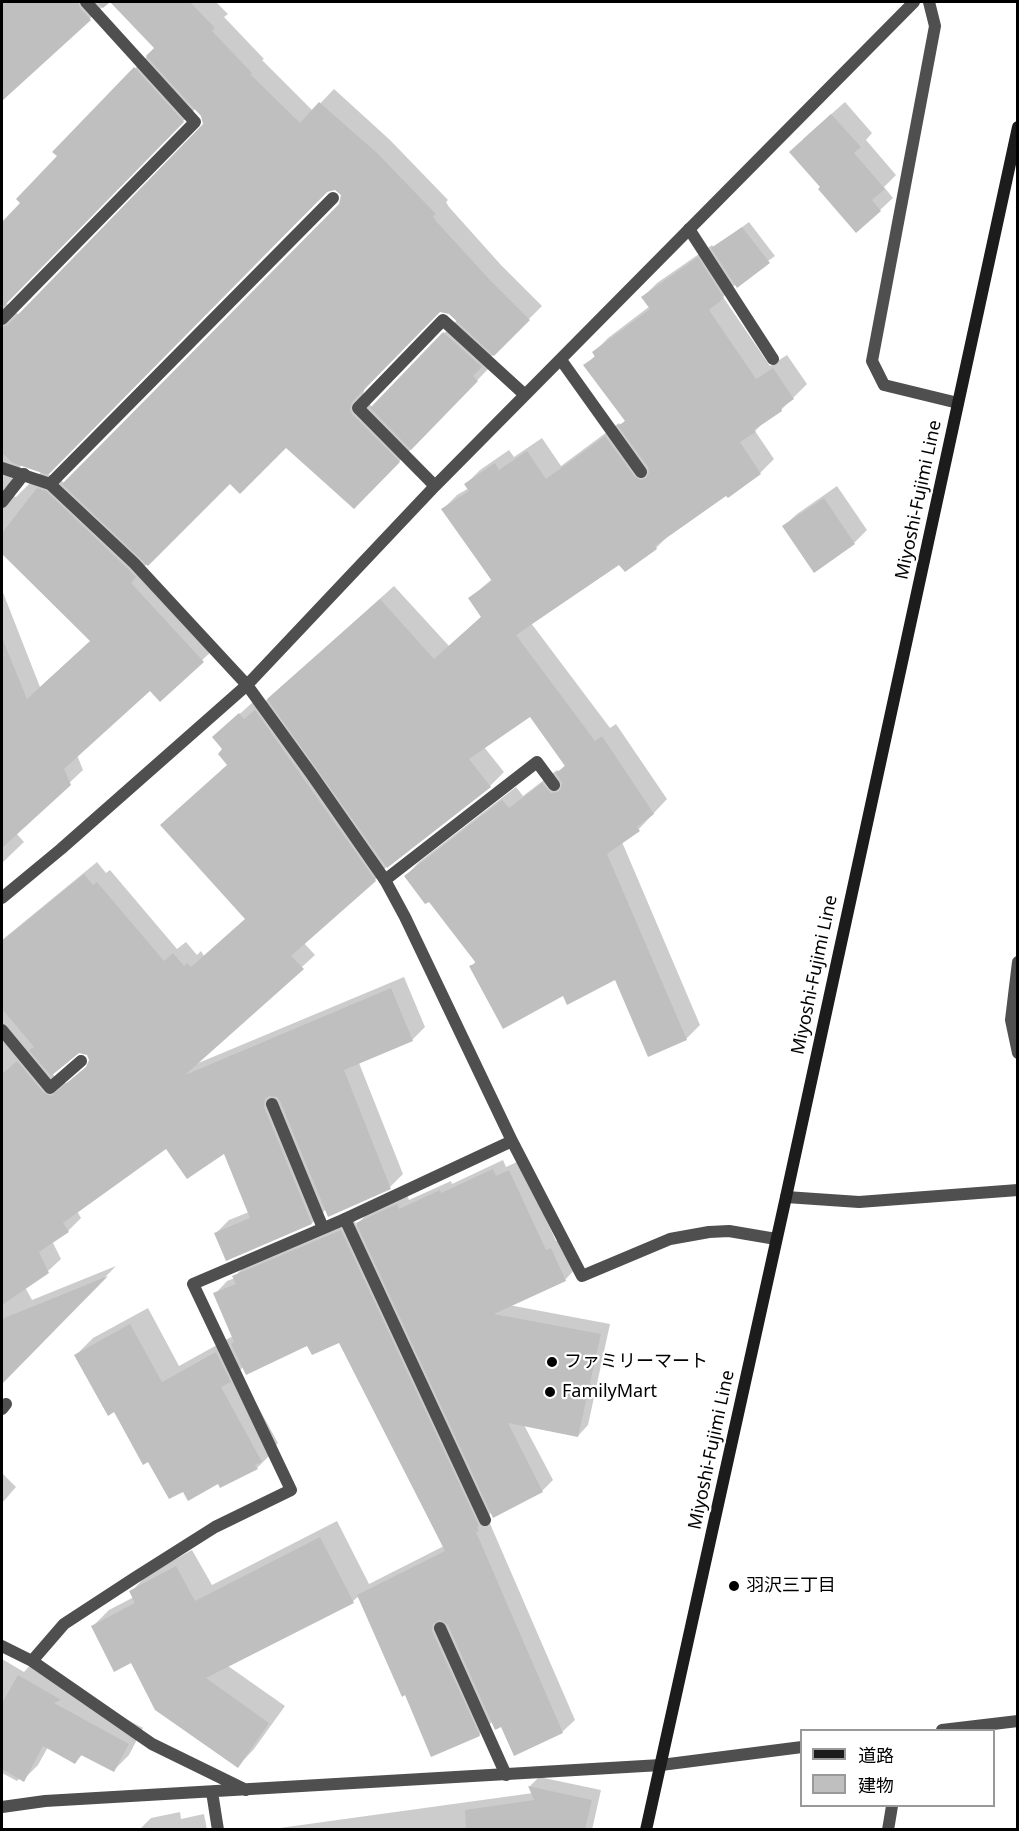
<!DOCTYPE html>
<html>
<head>
<meta charset="utf-8">
<style>
  body { margin:0 }
  #map { position:relative; width:1019px; height:1831px; overflow:hidden; background:#fff; font-family:"Noto Sans","Noto Sans JP",sans-serif }
  canvas { display:block }
  .frame { position:absolute; inset:0; border:3px solid #000; pointer-events:none }
  .legend { position:absolute; left:800px; top:1729px; width:195px; height:78px; box-sizing:border-box; background:#fff; border:2px solid #999; margin:0; padding:8px 10px; list-style:none; font-size:18px; color:#000 }
  .legend li { display:flex; align-items:center; gap:12px; height:30px }
  .legend b { width:30px; border:2px solid #999 }
</style>
</head>
<body>
<div id="map">
<canvas width="1019" height="1831"></canvas>
<div class="frame"></div>
<ul class="legend">
<li><b style="height:8px;background:#1c1c1c"></b>道路</li>
<li><b style="height:16px;background:#bfbfbf"></b>建物</li>
</ul>
</div>
<script>
const g = document.querySelector('canvas').getContext('2d');
g.lineJoin = 'round';
function fillPath(path, color) { g.fillStyle = color; g.fill(path, 'evenodd'); }
const toPath = rows => new Path2D(rows.map(r => 'M' + r).join(''));
function stroke(path, color, width, dash) { g.strokeStyle = color; g.lineWidth = width; g.lineCap = dash ? 'butt' : 'round'; g.setLineDash(dash || []); g.stroke(path); }
function label(font, color, halo, rows, align = 'center') {
  g.font = font + ' "Noto Sans","Noto Sans JP",sans-serif'; g.lineWidth = 4.5; g.setLineDash([]); g.textBaseline = 'middle'; g.strokeStyle = halo; g.fillStyle = color; for (const [text, x, y, turn = 0] of rows) {
    g.save(); g.translate(x, y); g.rotate((+turn || 0) * Math.PI / 180); g.textAlign = isNaN(turn) ? turn : align; if (halo) g.strokeText(text, 0, 0); g.fillText(text, 0, 0); g.restore();
  }
}
fillPath(toPath([
  [8,2,108,2,2,99,2,8],
  [111,2,216,2,228,14,224,17,264,59,262,60,313,111,334,89,390,140,448,200,446,202,449,207,501,265,542,306,485,363,490,367,368,494,286,446,230,482,143,568,216,647,160,700,150,689,77,755,83,770,16,833,24,842,2,863,2,590,40,687,92,640,2,552,2,225,22,203,59,156,54,152,155,48],
  [195,109,205,120,202,129,19,314,9,311,7,303,9,298],
  [331,188,339,190,342,195,340,205,64,483,59,478,46,474],
  [440,311,449,313,457,320,372,407,363,395,365,387],
  [22,464,42,471,16,497,10,495,7,487],
  [845,102,872,133,866,140,896,175,884,187,893,198,880,210,822,187,803,139],
  [749,222,775,256,736,284,723,297,770,366,787,355,807,384,781,410,767,419,755,431,774,459,760,473,726,494,670,534,656,548,625,570,620,562,531,623,610,728,616,724,667,799,639,829,622,842,700,1025,686,1039,615,978,563,994,471,967,476,961,429,900,406,876,419,862,516,787,523,796,557,770,559,772,566,764,530,715,484,747,504,772,490,786,387,866,375,880,304,943,315,955,196,1064,404,977,425,1027,412,1040,359,1063,403,1174,390,1187,326,1209,312,1223,227,1259,216,1233,229,1220,249,1212,225,1152,167,1147,77,1211,81,1218,68,1231,52,1241,61,1259,48,1271,25,1287,32,1300,116,1266,2,1382,2,940,97,862,106,873,110,870,177,949,186,942,197,955,201,951,204,956,246,919,229,765,224,749,214,737,253,702,258,708,394,586,449,646,482,616,470,598,492,579,443,509,457,495,469,488,466,484,480,470,509,450,514,457,542,438,561,466,619,423,621,425,626,420,585,365,596,355,594,352,608,338,650,306,643,297,657,283,712,245,714,248],
  [78,1051,88,1054,91,1060,89,1065,70,1082,61,1084,52,1073],
  [837,486,867,530,854,543,784,526,797,514],
  [503,1160,506,1167,519,1161,556,1241,562,1239,575,1269,565,1280,509,1305,610,1324,588,1425,578,1436,524,1425,553,1480,542,1491,494,1516,491,1512,488,1519,575,1720,562,1732,501,1725,493,1721,479,1735,406,1693,359,1596,353,1601,228,1666,285,1706,254,1749,238,1766,132,1661,93,1626,109,1610,134,1597,131,1592,147,1575,192,1550,212,1585,337,1521,369,1584,444,1546,340,1341,308,1344,243,1367,239,1372,278,1443,272,1449,274,1451,257,1468,218,1482,183,1490,149,1460,76,1355,93,1338,148,1308,179,1366,233,1336,215,1294,227,1281,235,1278,234,1277,247,1264,354,1218,356,1225,368,1213,407,1195,409,1200,451,1181,452,1184],
  [2,1473,16,1487,2,1503],
  [2,1659,24,1672,34,1661,70,1689,143,1728,129,1755,113,1771,83,1754,75,1762,48,1747,38,1765,23,1780,20,1778,17,1781,2,1773],
  [539,1777,601,1790,592,1830,265,1830,533,1793,530,1786],
  [180,1812,181,1819,204,1814,207,1830,139,1830,151,1818]
]), '#0003');
fillPath(toPath([
  [2,2,78,2,80,8,91,20,2,101],
  [97,2,190,2,215,28,212,31,252,73,250,74,300,123,319,102,377,153,436,214,433,216,436,221,488,278,530,320,494,356,449,314,440,312,352,402,350,410,352,414,400,462,354,509,286,448,240,494,230,484,148,566,62,484,339,204,341,195,335,190,327,192,48,475,13,463,2,453,2,327,8,325,203,124,201,116,146,56,154,48,110,2,103,8],
  [134,67,184,122,2,308,2,222,20,203,16,199,57,156,52,152],
  [831,114,861,147,854,153,885,189,872,200,881,211,856,233,818,189,820,187,789,152],
  [742,227,770,263,737,288,711,248],
  [698,257,724,298,709,310,756,379,773,368,794,399,781,408,782,411,754,430,756,432,740,442,761,474,728,498,726,496,655,546,657,549,625,572,619,565,516,635,595,741,602,736,654,814,637,827,640,831,607,854,687,1040,648,1057,615,980,567,1005,563,996,503,1029,469,966,476,963,429,902,425,904,404,876,502,800,509,808,542,783,551,793,558,792,561,789,562,783,556,773,565,766,530,717,469,759,491,787,387,868,267,699,380,599,434,659,481,617,468,598,492,581,441,509,469,491,464,484,495,463,499,470,527,451,546,479,605,436,635,477,641,480,646,478,649,472,648,467,618,426,625,421,583,365,595,357,592,352,650,309,641,297],
  [443,332,482,367,473,376,478,381,411,450,370,408],
  [37,488,46,491,128,569,136,577,131,583,204,662,160,702,150,691,64,769,71,785,2,848,2,640,3,640,27,699,90,641,2,554,2,533],
  [824,498,855,544,814,573,782,526],
  [255,710,376,881,291,956,304,969,185,1075,391,988,413,1041,344,1070,391,1189,328,1217,280,1101,277,1097,269,1096,265,1099,264,1107,312,1224,226,1261,214,1233,250,1218,224,1154,187,1179,166,1149,63,1223,69,1232,39,1252,49,1273,2,1305,2,1074,17,1061,44,1093,51,1096,86,1067,89,1060,87,1055,79,1053,51,1076,29,1050,34,1047,2,1009,2,941,84,874,93,885,97,882,164,961,173,953,184,966,187,963,191,967,245,919,160,825,227,765,218,754,222,749,212,737,239,713,244,719],
  [493,1169,496,1176,509,1170,546,1250,551,1248,566,1281,494,1314,601,1334,578,1437,508,1423,543,1492,493,1518,356,1223,397,1204,399,1209,440,1190,441,1193],
  [341,1230,479,1526,477,1527,479,1531,476,1532,563,1733,514,1756,501,1727,495,1730,448,1625,440,1620,433,1624,432,1631,480,1736,431,1757,405,1695,402,1697,357,1595,445,1551,339,1343,312,1355,307,1346,246,1375,231,1344,234,1342,213,1293,236,1284,232,1276],
  [108,1276,2,1384,2,1319],
  [130,1324,162,1382,216,1352,231,1382,221,1387,262,1462,255,1465,258,1469,220,1488,218,1484,188,1501,183,1492,169,1499,148,1462,143,1465,114,1412,108,1416,74,1355],
  [320,1537,354,1603,206,1678,269,1723,238,1768,155,1710,131,1663,114,1672,91,1626,135,1603,129,1591,176,1566,195,1601],
  [18,1675,61,1700,54,1703,129,1744,114,1772,81,1755,75,1764,43,1746,24,1782,2,1769,2,1703],
  [528,1786,592,1800,585,1830,466,1830,465,1810,534,1800]
]), '#bfbfbf');
stroke(toPath([
  [689,229,773,359],
  [561,360,641,472],
  [50,484,333,198],
  [2,502,24,474],
  [385,880,537,762,554,785],
  [2,1030,50,1088,81,1061],
  [272,1104,323,1228],
  [345,1219,485,1520],
  [2,1409,6,1404],
  [440,1628,506,1775]
]), '#4f4f4f', 12);
stroke(toPath([
  [929,2,935,26,872,361,884,385,958,403],
  [2,319,195,122,86,2],
  [2,468,50,484,134,563,247,685,312,775,385,880,405,917,512,1141,582,1276,670,1239,709,1232,729,1231,776,1239],
  [435,486,358,408,443,320,525,395],
  [2,898,61,849,247,685,435,486,914,2],
  [1018,962,1011,1020,1018,1053],
  [786,1197,859,1202,1018,1190],
  [2,1646,32,1661,152,1744,246,1790],
  [32,1661,64,1624,136,1577,215,1527,291,1490,193,1284,345,1219,512,1141],
  [942,1730,1018,1721],
  [212,1792,218,1830],
  [2,1807,45,1801,661,1765,802,1747],
  [888,1830,892,1806]
]), '#4f4f4f', 12);
stroke(toPath([
  [646,1830,786,1197,1018,127]
]), '#1c1c1c', 12);
for (const [x, y, r, color] of [
  [552,1362,6,"#000"],
  [550,1392,6,"#000"],
  [734,1586,6,"#000"]
]) { const dot = new Path2D(); dot.arc(x, y, r, 0, 2 * Math.PI); g.fillStyle = color; g.fill(dot); stroke(dot, '#fff', 2); }
label('18px', '#000', '#fff', [
  ["Miyoshi-Fujimi Line",919,500,-78],
  ["Miyoshi-Fujimi Line",815,975,-78],
  ["Miyoshi-Fujimi Line",712,1450,-78]
]);
label('18px', '#000', '#fff', [
  ["ファミリーマート",564,1362],
  ["FamilyMart",562,1392],
  ["羽沢三丁目",746,1586]
], 'left');
</script>
</body>
</html>
